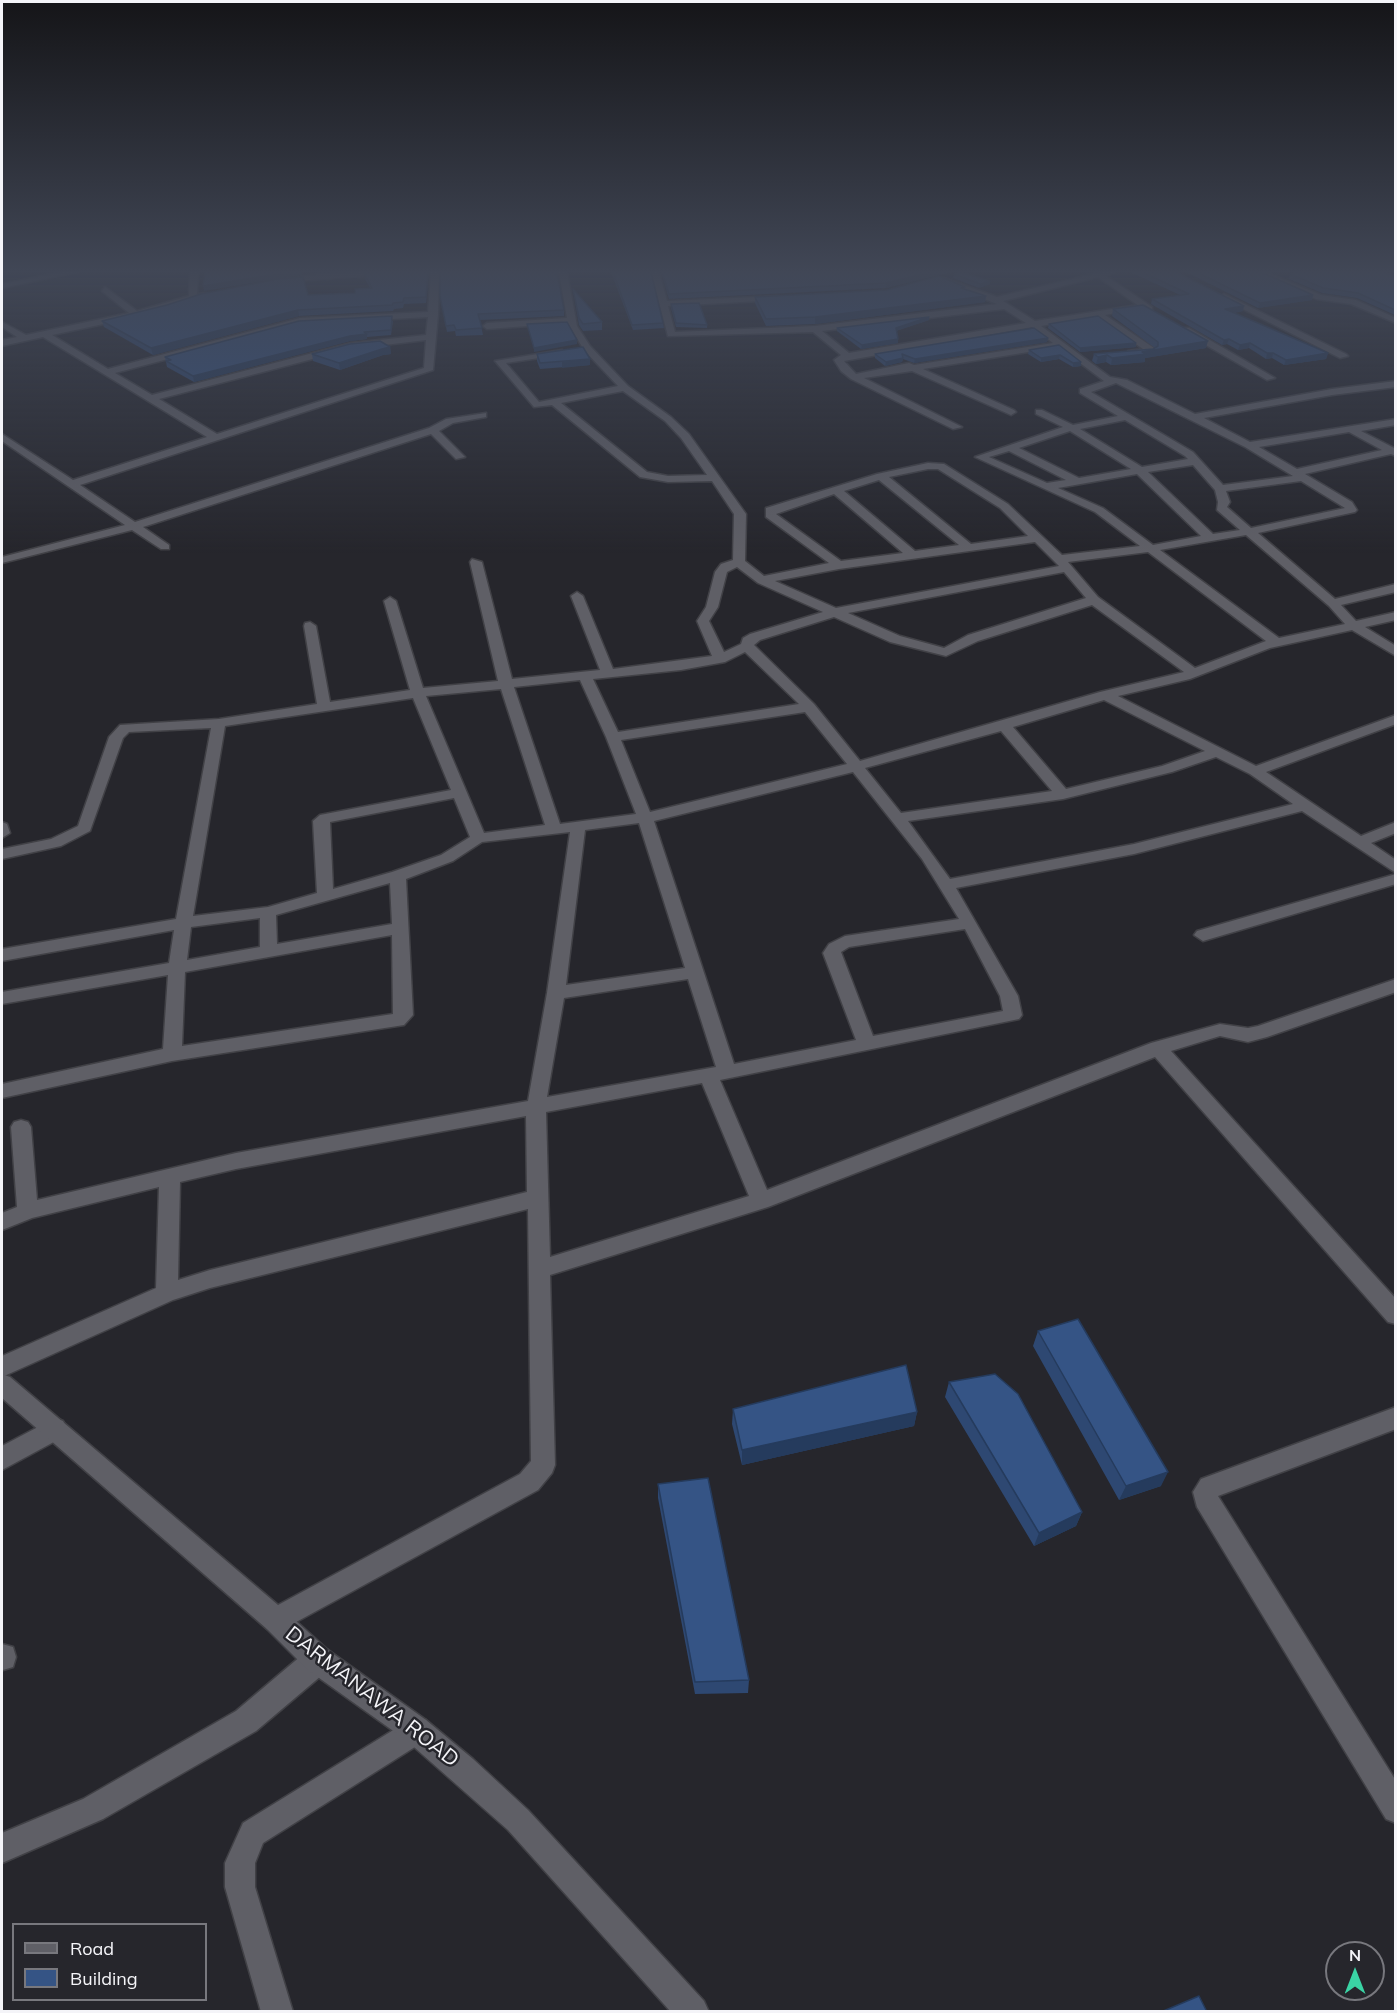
<!DOCTYPE html>
<html>
<head>
<meta charset="utf-8">
<style>
  body { margin:0 }
  #map { position:relative; width:1397px; height:2013px; overflow:hidden; background:#26262c; font-family:Mulish,sans-serif }
  canvas { display:block }
  .frame { position:absolute; inset:0; border:3px solid #f4f4f8; pointer-events:none }
  .legend { position:absolute; left:12px; top:1923px; width:195px; height:78px; box-sizing:border-box; background:#26262c; border:2px solid #78787e; margin:0; padding:8px 10px; list-style:none; font-size:18px; color:#f4f4f8 }
  .legend li { display:flex; align-items:center; gap:12px; height:30px }
  .legend b { width:30px; border:2px solid #78787e }
  .north { position:absolute; left:1325px; top:1941px; width:60px; height:60px; box-sizing:border-box; background:#26262c; border:2px solid #78787e; border-radius:50%; rotate:0deg; font-size:16px; font-weight:700; line-height:24px; text-align:center; color:#f4f4f8 }
  .north::after { content:''; display:block; margin:auto; width:21px; height:27px; background:#3ad4a5; clip-path:polygon(50% 0,100% 100%,50% 72%,0 100%) }
</style>
</head>
<body>
<div id="map">
<canvas width="1397" height="2013"></canvas>
<div class="frame"></div>
<ul class="legend">
<li><b style="height:8px;background:#5f5f66"></b>Road</li>
<li><b style="height:16px;background:#355485"></b>Building</li>
</ul>
<div class="north">N</div>
</div>
<script>
const g = document.querySelector('canvas').getContext('2d');
g.lineJoin = 'round';
const toPath = rows => new Path2D(rows.map(r => 'M' + r).join(''));
function stroke(path, color, width, dash) { g.strokeStyle = color; g.lineWidth = width; g.lineCap = dash ? 'butt' : 'round'; g.setLineDash(dash || []); g.stroke(path); }
function fillPath(path, color) { g.fillStyle = color; g.fill(path, 'evenodd'); }
function label(font, color, halo, rows, align = 'center') {
  g.font = font + ' Mulish,sans-serif'; g.lineWidth = 5; g.setLineDash([]); g.textBaseline = 'middle'; g.strokeStyle = halo; g.fillStyle = color; for (const [text, x, y, turn = 0] of rows) {
    g.save(); g.translate(x, y); g.rotate((+turn || 0) * Math.PI / 180); g.textAlign = isNaN(turn) ? turn : align; if (halo) g.strokeText(text, 0, 0); g.fillText(text, 0, 0); g.restore();
  }
}
const street = toPath([
  [62,272,77,272,2,288,2,284,62,272],
  [190,272,198,272,197,294,206,293,206,297,136,317,52,335,108,369,300,318,428,312,431,272,439,272,438,314,433,370,80,485,135,522,429,428,446,419,486,413,486,417,453,423,439,431,465,457,456,459,431,434,143,527,169,545,169,549,161,549,132,530,2,563,2,557,125,525,2,441,2,434,73,480,207,437,43,337,2,346,2,340,17,337,2,327,2,322,26,335,129,313,102,291,105,287,137,311,189,296,190,272],
  [428,317,426,335,351,343,152,395,115,373,300,324,428,317],
  [426,340,424,368,217,434,159,399,351,349,426,340],
  [367,272,423,272,281,282,277,280,321,274,367,272],
  [559,272,567,272,577,326,590,346,628,386,671,417,689,434,746,514,745,561,764,576,829,563,766,517,766,508,877,474,928,463,944,464,1008,504,1062,555,1140,546,1095,512,975,457,1063,427,1036,414,1036,410,1042,410,1073,425,1118,416,1080,393,1080,389,1104,381,1059,347,923,369,1014,410,1016,412,1011,415,912,371,864,378,962,427,953,429,851,379,841,371,834,360,841,355,813,332,668,336,651,272,659,272,667,301,779,296,783,298,779,300,668,306,675,332,815,326,997,304,941,282,944,278,997,297,1102,272,1115,272,1106,276,1152,307,1152,311,1146,311,1098,277,1003,301,1035,321,1138,305,1138,309,1105,315,1154,348,1154,352,1128,355,1128,351,1143,349,1096,316,1041,326,1110,377,1127,380,1195,414,1332,389,1396,381,1396,387,1332,395,1204,418,1250,442,1396,419,1396,425,1361,431,1396,449,1396,456,1391,454,1305,474,1352,502,1357,510,1355,512,1258,533,1335,599,1396,584,1396,592,1341,605,1356,621,1396,612,1396,620,1365,627,1396,646,1396,656,1352,630,1270,648,1190,679,1118,696,1256,766,1396,715,1396,724,1266,772,1361,836,1396,822,1396,833,1371,843,1396,860,1396,873,1302,811,1134,854,956,888,1018,996,1022,1015,1019,1019,720,1080,767,1190,1151,1043,1220,1024,1248,1028,1258,1026,1396,979,1396,992,1267,1037,1248,1042,1220,1036,1171,1051,1396,1299,1396,1324,1388,1322,1155,1057,768,1207,550,1275,555,1465,552,1473,538,1490,276,1633,267,1629,263,1620,267,1611,520,1474,531,1461,528,1209,210,1288,173,1300,2,1377,2,1356,156,1288,159,1187,32,1218,2,1230,2,1213,17,1207,11,1127,14,1122,21,1120,28,1122,31,1127,37,1200,236,1153,528,1101,547,993,570,832,482,842,453,861,406,879,413,1015,404,1025,172,1061,2,1098,2,1084,163,1049,168,975,2,1004,2,992,169,963,174,930,2,961,2,949,176,919,211,728,129,732,123,738,90,831,61,846,2,859,2,849,51,839,78,826,109,737,120,725,219,719,317,704,304,626,305,623,310,622,316,626,330,702,410,690,384,601,390,597,396,601,423,688,498,681,470,562,472,559,482,562,512,679,600,670,571,596,577,592,583,596,613,669,712,656,697,621,706,607,715,572,721,564,733,560,734,514,712,481,668,482,640,477,552,405,534,407,495,361,562,350,562,354,559,355,506,363,539,402,618,386,584,350,568,323,487,329,483,326,487,323,567,318,559,272],
  [1004,309,1026,323,849,353,822,331,1004,309],
  [1032,327,1053,343,914,365,909,363,856,374,844,361,1032,327],
  [1116,383,1245,447,1293,476,1223,485,1193,452,1091,392,1116,383],
  [623,391,665,421,681,438,707,475,668,476,647,472,561,403,623,391],
  [1125,420,1185,456,1188,459,1142,467,1080,429,1125,420],
  [1070,431,1131,469,1079,478,1019,448,1070,431],
  [1349,432,1382,450,1297,469,1259,447,1349,432],
  [1009,451,1066,480,1047,483,989,457,1009,451],
  [1193,465,1215,490,1218,502,1217,510,1240,530,1213,534,1148,472,1193,465],
  [928,469,938,469,1000,508,1028,536,971,544,889,477,928,469],
  [1137,474,1201,536,1153,545,1103,508,1058,488,1137,474],
  [879,480,959,545,915,551,844,491,879,480],
  [1301,481,1345,508,1251,528,1227,507,1230,502,1226,491,1301,481],
  [834,494,903,553,841,561,776,514,834,494],
  [1246,535,1329,606,1345,624,1279,638,1160,550,1246,535],
  [1035,542,1059,566,836,608,775,581,839,569,1035,542],
  [1148,552,1266,641,1195,668,1098,597,1068,562,1148,552],
  [737,567,758,583,823,612,750,634,743,638,741,644,724,652,709,621,718,607,727,572,737,567],
  [1064,572,1086,598,968,635,944,648,900,636,848,613,1064,572],
  [1092,605,1184,672,1100,692,860,761,814,704,754,645,760,640,834,617,890,642,946,656,978,641,1092,605],
  [745,652,799,704,618,732,593,679,681,670,725,662,745,652],
  [580,680,606,737,636,814,560,824,514,687,580,680],
  [501,689,545,825,484,833,426,696,501,689],
  [413,698,451,790,320,815,313,821,317,893,268,907,193,916,225,726,413,698],
  [1104,700,1205,751,1162,766,1066,789,1013,727,1104,700],
  [805,712,847,764,650,812,621,740,805,712],
  [1001,731,1052,791,901,813,865,768,1001,731],
  [1216,757,1250,774,1293,804,1134,844,950,879,908,821,1063,799,1172,772,1216,757],
  [853,772,922,859,959,919,845,936,829,944,823,953,856,1040,734,1064,654,821,853,772],
  [454,798,470,837,441,855,392,872,333,889,330,822,454,798],
  [639,823,685,968,566,985,585,830,639,823],
  [390,883,392,924,277,944,276,915,390,883],
  [260,918,260,947,187,960,191,927,260,918],
  [965,929,1000,996,1003,1011,873,1036,841,952,849,947,965,929],
  [392,935,393,1014,182,1046,185,972,392,935],
  [688,979,716,1067,547,1097,564,998,688,979],
  [702,1083,749,1196,550,1257,546,1112,702,1083],
  [526,1116,527,1192,210,1270,178,1280,180,1182,236,1169,526,1116],
  [1255,272,1265,272,1321,295,1356,300,1396,318,1396,323,1351,304,1316,299,1255,272],
  [1224,294,1346,354,1348,356,1340,358,1221,298,1224,294],
  [1183,328,1189,328,1275,378,1267,380,1183,332,1183,328],
  [2,822,7,824,10,833,2,838,2,822],
  [1396,874,1396,884,1203,941,1194,935,1197,931,1396,874],
  [1396,1407,1396,1429,1218,1496,1396,1781,1396,1823,1386,1819,1197,1507,1193,1492,1201,1479,1396,1407],
  [55,1418,63,1421,67,1429,63,1437,2,1470,2,1446,55,1418],
  [2,1644,13,1647,16,1657,13,1667,3,1670,2,1644],
  [318,1646,328,1650,332,1660,328,1670,256,1731,103,1819,2,1863,2,1833,83,1799,236,1711,308,1650,318,1646],
  [416,1716,426,1720,430,1730,426,1740,263,1843,255,1863,255,1887,293,2012,261,2012,225,1887,225,1863,243,1823,416,1716]
]);
const secondary = toPath([
  [2,1374,10,1377,285,1611,328,1650,426,1720,473,1759,528,1810,704,2001,709,2012,671,2012,508,1830,406,1740,308,1670,267,1629,2,1398,2,1374]
]);
stroke(street, '#414146', 3);
stroke(secondary, '#414146', 3);
fillPath(street, '#5f5f66');
fillPath(secondary, '#5f5f66');
fillPath(toPath([
  [376,272,429,272,426,303,404,304,403,308,394,309,393,311,299,316,153,355,104,327,102,321,308,295,355,293,370,288,365,279,364,273],
  [611,272,651,272,663,323,664,328,633,330],
  [661,272,951,272,886,288,669,299],
  [1130,272,1176,272,1243,311,1234,313,1328,353,1326,359,1284,365,1272,358,1266,359,1249,348,1238,350,1227,344,1222,345,1151,304,1152,299,1180,295],
  [1186,272,1261,272,1313,295,1312,300,1258,308],
  [478,273,564,310,564,316,480,320,483,335,456,336,455,331,447,332,440,296],
  [954,274,990,281,990,284,979,288,953,278],
  [1290,274,1395,276,1395,315,1357,298,1322,293,1289,279],
  [573,289,602,322,602,330,583,331,579,325],
  [965,289,986,296,985,302,815,324,766,326,755,303,755,297],
  [671,304,707,325,707,328,676,327,671,308],
  [1113,309,1206,348,1145,358,1145,362,1111,365,1106,362,1096,364,1092,361,1094,354,1153,349,1155,348,1112,316],
  [929,320,896,331,898,343,861,349,837,331,837,328],
  [393,321,391,335,367,337,367,339,350,341,194,382,167,367,165,357],
  [1049,324,1136,343,1136,347,1080,352,1048,328],
  [1048,338,1047,342,914,363,903,359,902,362,885,366,875,358,875,354],
  [1059,345,1081,362,1081,366,1073,367,1059,359,1041,362,1028,354,1029,350],
  [390,347,391,354,383,355,340,370,313,361,312,354],
  [537,354,590,359,590,365,540,369,537,361],
  [1038,1331,1161,1486,1119,1500,1033,1346],
  [949,1382,1082,1512,1076,1526,1034,1546,945,1397],
  [733,1409,917,1412,914,1426,742,1465,732,1424],
  [658,1484,749,1680,748,1693,695,1694,658,1498]
]), '#2e4872');
fillPath(toPath([
  [290,272,301,272,302,275,204,291,203,286],
  [428,272,429,272,426,303,426,297],
  [931,272,951,272,886,288,886,283],
  [990,281,990,284,979,288,980,284],
  [1313,295,1312,300,1258,308,1260,303],
  [986,296,985,302,815,324,815,317],
  [1244,306,1243,311,1224,314,1225,309],
  [298,310,299,316,153,355,151,348],
  [929,317,929,320,895,331,896,328],
  [367,334,367,339,350,341,194,382,193,376,350,336],
  [1048,338,1047,342,914,363,915,359],
  [898,339,898,343,861,349,862,345],
  [1229,339,1227,344,1222,345,1224,340],
  [577,340,577,344,534,352,534,348],
  [1208,341,1206,348,1145,358,1145,362,1111,365,1112,358,1142,352],
  [1136,343,1136,347,1080,352,1080,348],
  [1250,343,1249,348,1238,350,1240,345],
  [390,347,391,354,383,355,340,370,339,363,382,349],
  [1267,353,1273,353,1272,358,1266,359],
  [1328,353,1326,359,1284,365,1286,360],
  [1060,355,1059,359,1041,362,1041,358],
  [1107,355,1106,362,1096,364,1098,357],
  [903,358,902,362,885,366,886,362],
  [590,359,590,365,562,368,562,362],
  [1081,362,1081,366,1073,367,1073,363],
  [917,1412,914,1426,742,1465,742,1450],
  [1168,1472,1161,1486,1119,1500,1126,1486],
  [1082,1512,1076,1526,1034,1546,1039,1533]
]), '#253b5d');
const building = toPath([
  [205,272,290,272,203,286,205,272],
  [376,272,428,272,426,297,404,298,403,302,393,303,392,305,298,310,151,348,102,321,167,305,201,294,278,279,303,277,308,295,355,293,355,289,372,288,364,273,376,272],
  [440,272,477,272,477,273,495,272,557,272,564,310,478,314,482,328,456,330,454,325,446,326,440,296,440,272],
  [613,272,651,272,663,323,632,325,613,272],
  [662,272,931,272,886,283,669,294,662,272],
  [960,272,990,281,980,284,954,274,960,272],
  [1142,272,1176,272,1244,306,1225,309,1328,353,1286,360,1273,353,1267,353,1250,343,1240,345,1229,339,1224,340,1152,299,1189,294,1142,272],
  [1196,272,1261,272,1313,295,1260,303,1196,272],
  [1301,272,1383,272,1395,276,1395,310,1358,293,1323,288,1290,274,1301,272],
  [939,276,965,287,961,288,986,296,815,317,766,319,755,297,887,290,939,276],
  [573,289,602,322,583,324,579,318,573,289],
  [699,303,707,325,676,323,671,304,699,303],
  [1143,305,1208,341,1142,352,1146,354,1112,358,1107,355,1098,357,1094,354,1153,349,1158,346,1158,342,1113,309,1143,305],
  [392,316,391,330,364,332,367,334,350,336,193,376,166,361,171,360,165,357,299,321,392,316],
  [1098,316,1136,343,1080,348,1049,324,1098,316],
  [929,317,896,328,898,339,862,345,837,328,929,317],
  [567,322,577,340,534,348,527,324,567,322],
  [1034,328,1048,338,915,359,902,354,903,358,886,362,875,354,1034,328],
  [380,341,390,347,382,349,339,363,312,354,350,344,380,341],
  [1059,345,1081,362,1073,363,1060,355,1041,358,1029,350,1059,345],
  [583,347,590,359,540,363,537,354,583,347],
  [1078,1319,1168,1472,1126,1486,1038,1331,1078,1319],
  [906,1365,917,1412,742,1450,733,1409,906,1365],
  [995,1374,1018,1394,1082,1512,1039,1533,949,1382,995,1374],
  [708,1478,749,1680,695,1682,658,1484,708,1478],
  [1199,1996,1207,2012,1161,2012,1199,1996]
]);
fillPath(building, '#355485');
stroke(building, '#253b5d', 1.5);
const sky = g.createLinearGradient(0, 0, 0, 554);
sky.addColorStop(0, '#151518');
sky.addColorStop(0.49, '#414756');
sky.addColorStop(1, '#41475600');
g.fillStyle = sky;
g.fillRect(0, 0, 1397, 554);
label('21px', '#f4f4f8', '#26262c', [
  ["DARMANAWA ROAD",372,1697,38]
]);
</script>
</body>
</html>
